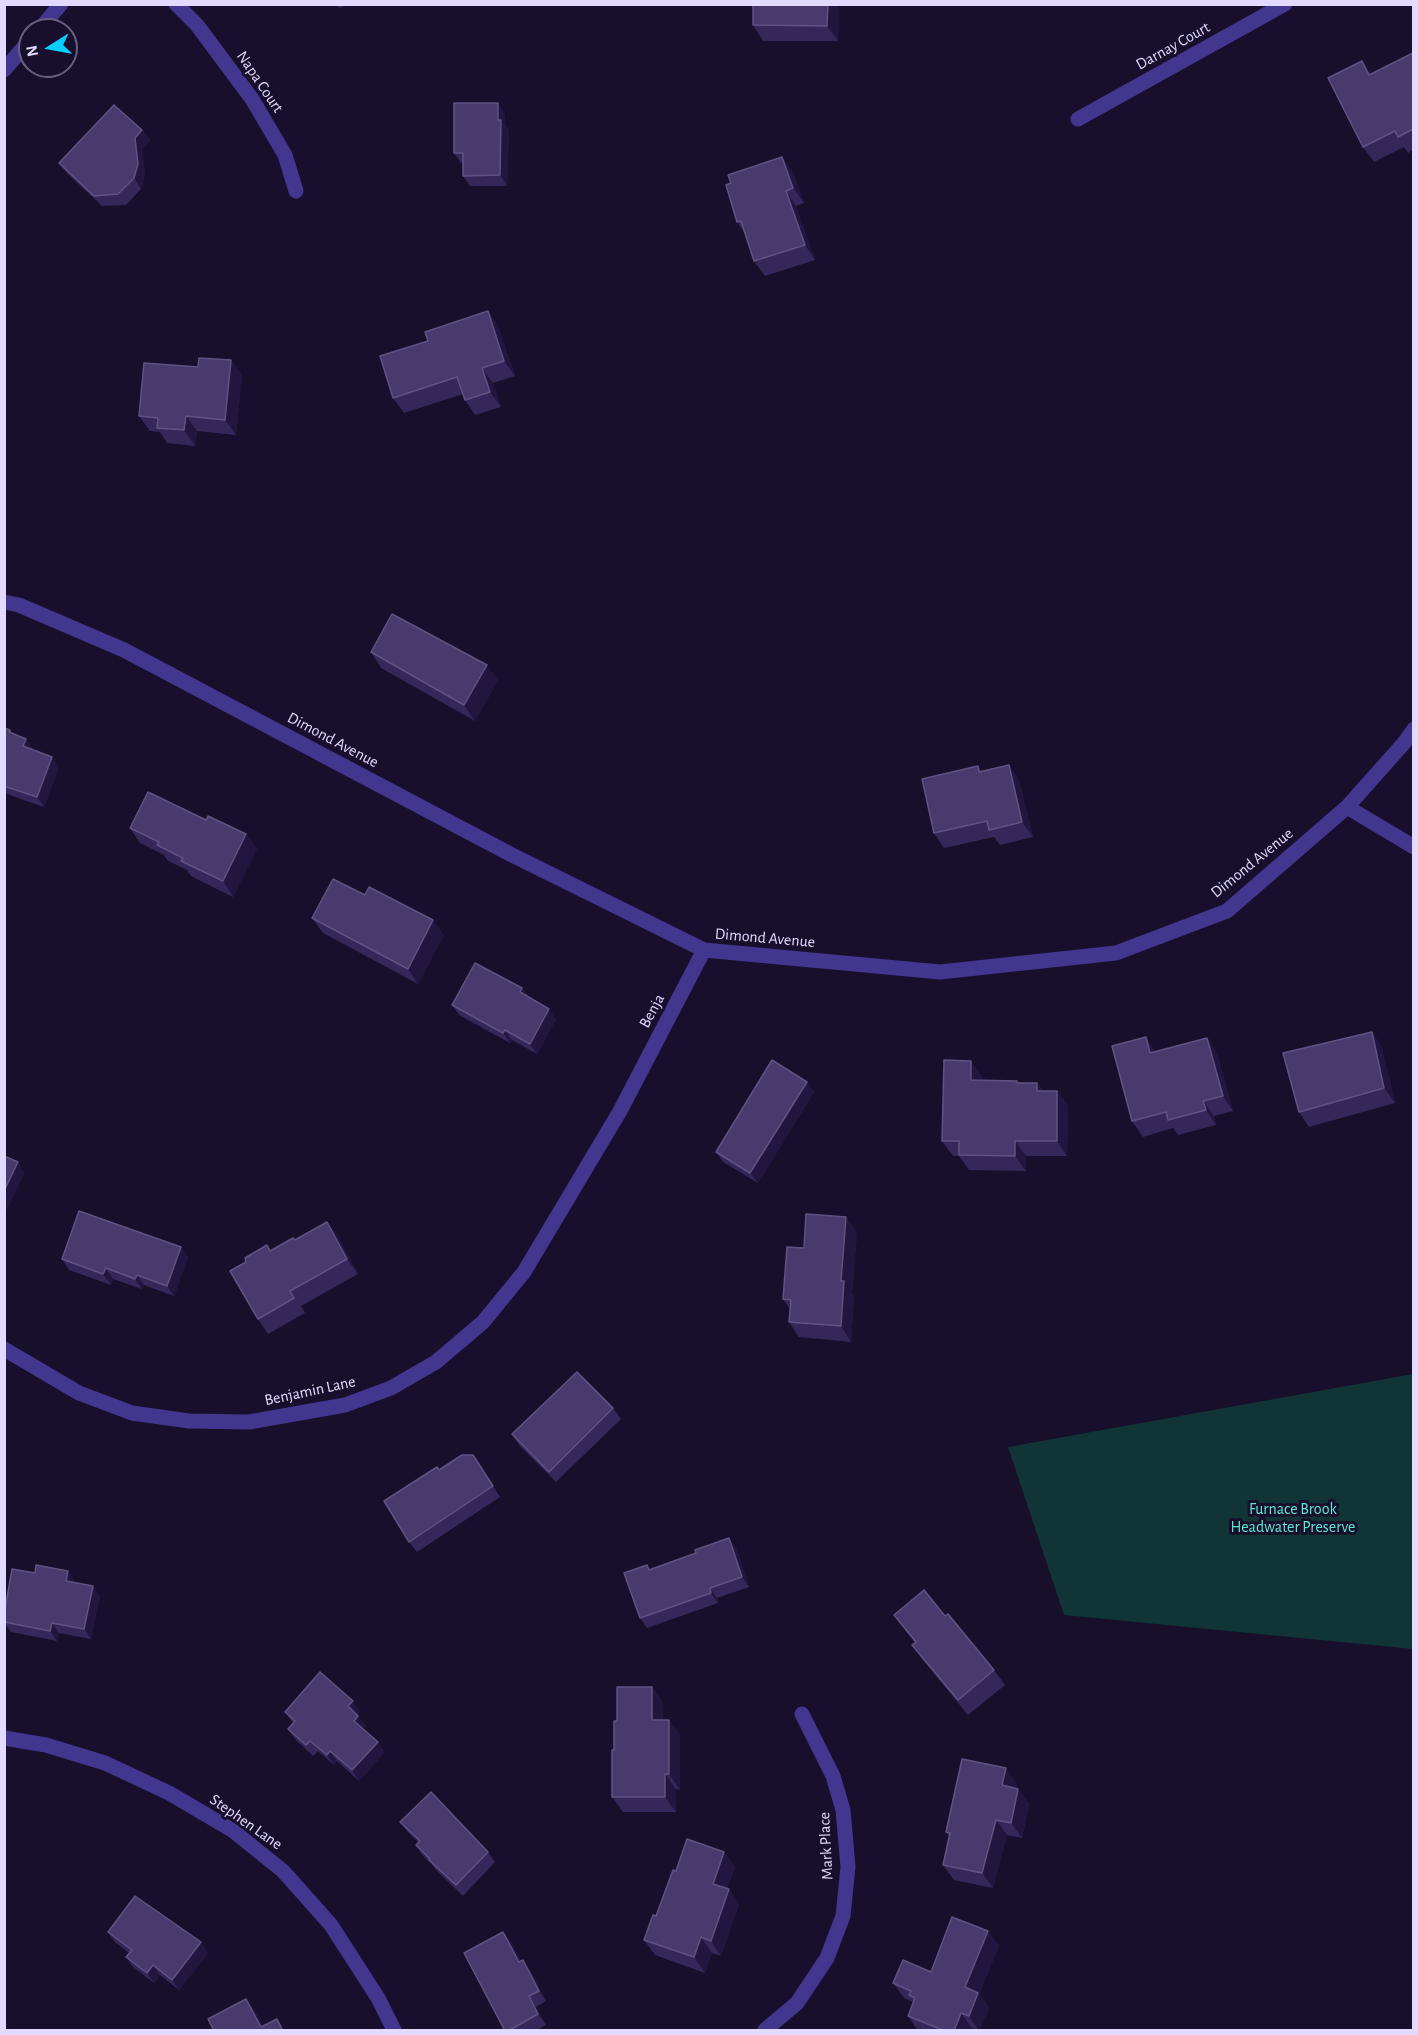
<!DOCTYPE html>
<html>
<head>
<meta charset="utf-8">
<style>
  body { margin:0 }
  #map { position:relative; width:1418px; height:2035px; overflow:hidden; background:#170f2c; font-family:"Alegreya Sans",sans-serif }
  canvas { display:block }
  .frame { position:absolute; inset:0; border:6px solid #e2daff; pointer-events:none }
  .north { position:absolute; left:18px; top:18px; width:60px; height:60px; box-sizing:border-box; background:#170f2c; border:2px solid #686080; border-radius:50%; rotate:259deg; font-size:16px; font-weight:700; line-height:24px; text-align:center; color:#e2daff }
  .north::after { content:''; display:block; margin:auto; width:21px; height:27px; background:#06cfff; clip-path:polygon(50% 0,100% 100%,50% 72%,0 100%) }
</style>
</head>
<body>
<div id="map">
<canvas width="1418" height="2035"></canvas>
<div class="frame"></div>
<div class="north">N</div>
</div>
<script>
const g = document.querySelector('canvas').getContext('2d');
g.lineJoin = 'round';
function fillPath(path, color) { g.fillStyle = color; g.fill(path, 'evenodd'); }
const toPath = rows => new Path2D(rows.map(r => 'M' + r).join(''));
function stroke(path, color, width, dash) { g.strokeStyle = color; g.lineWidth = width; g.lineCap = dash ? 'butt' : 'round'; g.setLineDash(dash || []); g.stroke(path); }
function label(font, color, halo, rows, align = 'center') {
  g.font = font + ' "Alegreya Sans",sans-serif'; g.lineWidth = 6; g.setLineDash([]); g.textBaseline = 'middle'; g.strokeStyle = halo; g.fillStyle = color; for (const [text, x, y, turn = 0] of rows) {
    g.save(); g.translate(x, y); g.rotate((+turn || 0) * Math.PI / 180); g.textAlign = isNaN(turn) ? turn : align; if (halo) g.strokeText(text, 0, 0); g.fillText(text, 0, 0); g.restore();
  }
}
fillPath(toPath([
  [1413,1374,1413,1649,1064,1615,1008,1447]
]), '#113436');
stroke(toPath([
  [176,4,197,25,252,99,285,155,296,191],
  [39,30,61,4],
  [4,70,30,40],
  [1078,119,1285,4],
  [4,602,19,605,124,650,510,854,704,950,940,972,1116,953,1227,911,1347,807,1404,743,1414,729],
  [1347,807,1414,847],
  [4,1349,79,1393,132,1413,189,1421,249,1422,345,1405,391,1388,436,1362,483,1322,524,1272,620,1111,704,950],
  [4,1738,46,1745,105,1763,169,1793,232,1830,283,1871,331,1925,378,1998,394,2030],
  [765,2030,797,2003,827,1958,843,1916,848,1867,843,1810,833,1776,802,1714]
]), '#42368e', 15);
fillPath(toPath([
  [336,4,350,4,339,8],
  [753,4,837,4,839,6,838,41,763,41,753,25],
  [1413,53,1413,150,1408,153,1404,147,1374,162,1363,147,1371,74],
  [505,114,505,125,509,130,507,186,470,186,463,176,463,163,461,163,454,153],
  [142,130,150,140,142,149,145,174,141,189,126,205,102,206,67,173,59,163],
  [793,172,804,203,796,206,815,260,765,276,754,261,745,233,737,222],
  [488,311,498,326,515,376,493,383,501,407,475,415,465,400,463,394,404,413,393,398,428,341],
  [231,360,242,375,236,435,197,431,195,446,167,443,160,432,150,431,139,416,198,367],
  [371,652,498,680,475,721,381,668],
  [4,728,10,730,12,734,26,739,33,749,33,750,59,767,44,807,4,793],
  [1009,765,1019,780,1033,837,1000,845,994,837,944,848,934,833,978,766,981,771],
  [206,820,246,834,257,849,233,897,191,876,187,870,168,861,164,855,140,843,130,828],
  [365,895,444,935,418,984,323,933,312,918],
  [522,988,529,997,556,1019,537,1054,512,1040,510,1043,459,1015,452,1005],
  [1372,1032,1382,1048,1395,1103,1309,1127,1299,1112],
  [1156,1051,1217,1053,1233,1111,1214,1116,1216,1125,1178,1135,1173,1128,1143,1137,1132,1121],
  [982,1076,982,1080,1019,1083,1037,1083,1043,1091,1057,1091,1068,1106,1067,1156,1026,1156,1026,1171,969,1170,959,1156,953,1156,942,1141],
  [807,1082,814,1092,758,1183,723,1162,716,1152],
  [327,1222,338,1237,358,1274,301,1306,305,1313,268,1334,258,1319,246,1262,267,1245,271,1251,295,1240],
  [857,1232,852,1293,854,1296,851,1342,799,1337,789,1322,790,1309,783,1299,804,1248],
  [181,1247,188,1257,174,1296,144,1285,142,1289,113,1279,111,1285,69,1270,62,1259],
  [613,1408,621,1419,556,1482,519,1445,512,1434],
  [473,1455,500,1497,417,1552,409,1542,439,1470],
  [736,1548,749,1587,717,1598,718,1603,647,1628,640,1618,647,1565,650,1570],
  [75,1581,75,1582,100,1596,91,1639,59,1633,57,1641,11,1632,4,1623,4,1615],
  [894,1615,945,1616,994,1670,1005,1685,968,1715,923,1660,912,1645,915,1643],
  [652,1687,663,1702,663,1720,669,1720,680,1735,680,1790,676,1789,676,1812,623,1812,612,1797,614,1750,617,1721],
  [360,1711,357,1715,366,1726,363,1729,385,1752,359,1781,337,1761,334,1765,318,1751,313,1756,295,1739,288,1729,293,1723,285,1712],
  [1017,1783,1016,1788,1018,1789,1029,1804,1022,1838,1007,1835,993,1888,954,1880,943,1865,949,1837,946,1832],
  [400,1822,488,1852,495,1862,463,1896,436,1870,431,1863,423,1856,416,1845,419,1843,408,1832],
  [724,1852,735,1867,727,1889,729,1889,739,1904,721,1956,712,1953,705,1973,655,1955,644,1940,656,1916,676,1871],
  [988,1931,999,1946,979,1994,989,2008,979,2031,972,2028,971,2031,918,2031,908,2016,913,2002,904,1998,893,1983,931,1972],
  [108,1932,208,1953,179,1990,160,1975,154,1983,133,1967,126,1957,129,1953,115,1942],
  [503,1932,511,1942,521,1961,530,1970,546,2001,536,2007,546,2025,535,2031,505,2031]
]), '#36275a');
fillPath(toPath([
  [828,4,837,4,839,6,838,41,827,26],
  [1362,61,1373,76,1369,75],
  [498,103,505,114,505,125,509,130,507,186,500,175],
  [142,130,150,140,142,149,145,174,141,189,134,178,135,138],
  [782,157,793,172,804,203,793,188],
  [786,191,796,206,815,260,805,245],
  [488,311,498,326,515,376,504,361],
  [231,360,242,375,236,435,225,420],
  [482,368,493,383,501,407,490,392],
  [186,416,197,431,195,446,184,430],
  [487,665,498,680,475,721,464,705],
  [26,739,33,749,30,757,23,746],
  [52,757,59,767,44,807,37,797],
  [1009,765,1019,780,1033,837,1022,822],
  [246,834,257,849,233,897,223,881],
  [433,920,444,935,418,984,408,969],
  [522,988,529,998,520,992],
  [549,1009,556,1019,537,1054,530,1044],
  [505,1030,512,1040,510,1043,503,1033],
  [1372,1032,1382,1048,1395,1103,1384,1088],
  [1146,1037,1156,1052,1150,1053],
  [1207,1038,1217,1053,1233,1111,1223,1096],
  [971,1061,982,1076,982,1095,971,1080],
  [807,1082,814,1092,758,1183,750,1173],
  [1037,1083,1048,1099,1037,1091],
  [1057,1091,1068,1106,1067,1156,1057,1141],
  [1203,1101,1214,1116,1216,1125,1206,1110],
  [1015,1141,1026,1156,1026,1171,1015,1156],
  [18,1162,25,1173,7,1210,4,1206,4,1191],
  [846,1217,857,1232,852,1293,854,1296,851,1342,841,1326,841,1281],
  [327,1222,338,1237,358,1274,347,1259],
  [181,1247,188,1257,174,1296,167,1286],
  [106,1268,113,1279,111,1285,103,1274],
  [137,1275,144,1285,142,1289,135,1279],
  [729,1538,736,1548,749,1587,742,1577],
  [68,1571,75,1581,74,1591,66,1581],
  [93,1586,100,1596,91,1639,84,1629],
  [710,1588,717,1598,718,1603,711,1593],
  [52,1623,59,1633,57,1641,50,1631],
  [652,1687,663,1702,663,1735,652,1720],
  [353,1701,360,1711,355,1717,348,1706],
  [358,1716,366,1726,362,1731,354,1721],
  [669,1720,680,1735,680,1790,669,1774],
  [378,1742,385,1752,359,1781,352,1770],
  [330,1751,337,1761,334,1765,327,1755],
  [1006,1768,1017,1783,1013,1800,1002,1785],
  [665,1774,676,1789,676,1812,665,1797],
  [1018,1789,1029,1804,1022,1838,1011,1823],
  [996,1820,1007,1835,993,1888,982,1873],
  [724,1852,735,1867,724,1899,713,1884],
  [729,1889,739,1904,721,1956,711,1941],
  [988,1931,999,1946,979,1994,989,2008,979,2031,969,2016,965,1987],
  [503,1932,511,1942,527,1972,519,1962],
  [701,1937,712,1953,705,1973,694,1957],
  [201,1942,208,1953,179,1990,172,1980],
  [523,1960,530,1970,546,2001,539,1991],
  [153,1965,160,1975,154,1983,147,1973],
  [529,1996,536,2007,546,2025,538,2014],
  [246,1999,257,2014,266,2031,264,2031],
  [961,2013,972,2028,971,2031,954,2031]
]), '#221540');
const building = toPath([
  [753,4,828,4,827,26,753,25,753,4],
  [1413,53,1413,129,1398,137,1395,131,1363,147,1328,78,1362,61,1369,75,1413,53],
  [454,103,498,103,498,120,501,120,500,175,463,176,463,153,454,153,454,103],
  [114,105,142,130,135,138,138,164,134,178,118,194,94,196,59,163,114,105],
  [782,157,793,188,786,191,805,245,754,261,741,221,737,222,726,185,731,183,728,175,782,157],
  [488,311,504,361,482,368,490,392,465,400,457,377,393,398,380,356,428,341,425,332,488,311],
  [199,358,231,360,225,420,186,416,184,430,157,428,158,418,139,416,144,363,198,367,199,358],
  [392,614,487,665,464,705,371,652,392,614],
  [4,728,10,730,9,732,26,739,23,746,52,757,37,797,4,786,4,728],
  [1009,765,1022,822,989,830,987,821,934,833,922,779,978,766,979,772,1009,765],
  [148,792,206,820,208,816,246,834,223,881,181,861,183,858,157,845,159,842,130,828,148,792],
  [333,879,365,895,369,887,433,920,408,969,312,918,333,879],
  [475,963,522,988,520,992,549,1009,530,1044,505,1030,503,1033,452,1005,475,963],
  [1372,1032,1384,1088,1299,1112,1283,1053,1372,1032],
  [1146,1037,1150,1053,1207,1038,1223,1096,1203,1101,1206,1110,1168,1120,1166,1112,1132,1121,1112,1046,1146,1037],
  [772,1060,807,1082,750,1173,716,1152,772,1060],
  [944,1060,971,1061,971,1080,1017,1081,1017,1083,1037,1083,1037,1091,1057,1091,1057,1141,1015,1141,1015,1156,959,1155,959,1141,942,1141,944,1060],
  [4,1156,18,1162,4,1191,4,1156],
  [79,1211,181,1247,167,1286,137,1275,135,1279,106,1268,103,1274,62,1259,79,1211],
  [806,1214,846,1217,841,1281,844,1281,841,1326,789,1322,791,1300,783,1299,787,1247,804,1248,806,1214],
  [327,1222,347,1259,290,1291,294,1298,258,1319,230,1271,246,1262,245,1258,267,1245,270,1251,293,1238,295,1240,327,1222],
  [577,1372,613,1408,549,1472,512,1434,577,1372],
  [462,1455,473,1455,493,1486,409,1542,384,1501,437,1467,439,1470,462,1455],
  [729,1538,742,1577,710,1588,711,1593,640,1618,624,1573,647,1565,649,1570,696,1553,695,1550,729,1538],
  [36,1565,68,1571,66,1581,93,1586,84,1629,52,1623,50,1631,4,1622,4,1615,12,1569,35,1573,36,1565],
  [924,1590,945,1616,948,1614,994,1670,958,1700,912,1645,916,1642,894,1615,924,1590],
  [320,1672,353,1701,348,1706,358,1716,354,1721,378,1742,352,1770,330,1751,327,1755,310,1741,306,1745,288,1729,295,1721,285,1712,320,1672],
  [617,1687,652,1687,652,1720,669,1720,669,1774,665,1774,665,1797,612,1797,612,1750,614,1750,614,1721,617,1721,617,1687],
  [962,1759,1006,1768,1002,1785,1018,1789,1011,1823,996,1820,982,1873,943,1865,950,1833,946,1832,962,1759],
  [431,1792,488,1852,456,1885,429,1860,430,1859,416,1845,420,1841,400,1822,431,1792],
  [687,1839,724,1852,713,1884,729,1889,711,1941,701,1937,694,1957,644,1940,653,1915,656,1916,673,1870,676,1871,687,1839],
  [135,1896,201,1942,172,1980,153,1965,147,1973,126,1957,132,1950,108,1932,135,1896],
  [952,1917,988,1931,965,1987,978,1993,969,2016,961,2013,954,2031,945,2031,908,2016,915,1998,909,1995,911,1991,893,1983,903,1960,931,1972,952,1917],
  [503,1932,519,1962,523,1960,539,1991,529,1996,538,2014,508,2031,505,2031,464,1953,503,1932],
  [246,1999,261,2027,277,2019,283,2031,214,2031,208,2019,246,1999]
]);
fillPath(building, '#483a6c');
stroke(building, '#605383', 1.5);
label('16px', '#e2daff', '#170f2c', [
  ["Darnay Court",1173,46,-29],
  ["Napa Court",260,82,56],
  ["Dimond Avenue",333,740,28],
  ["Dimond Avenue",1252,863,-39],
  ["Dimond Avenue",765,938,5],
  ["Benja",652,1011,-62],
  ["Benjamin Lane",310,1391,-12],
  ["Stephen Lane",246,1822,35],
  ["Mark Place",826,1846,-93]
]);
label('16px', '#5bead3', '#170f2c', [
  ["Furnace Brook",1293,1509],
  ["Headwater Preserve",1293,1527]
]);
</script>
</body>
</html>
